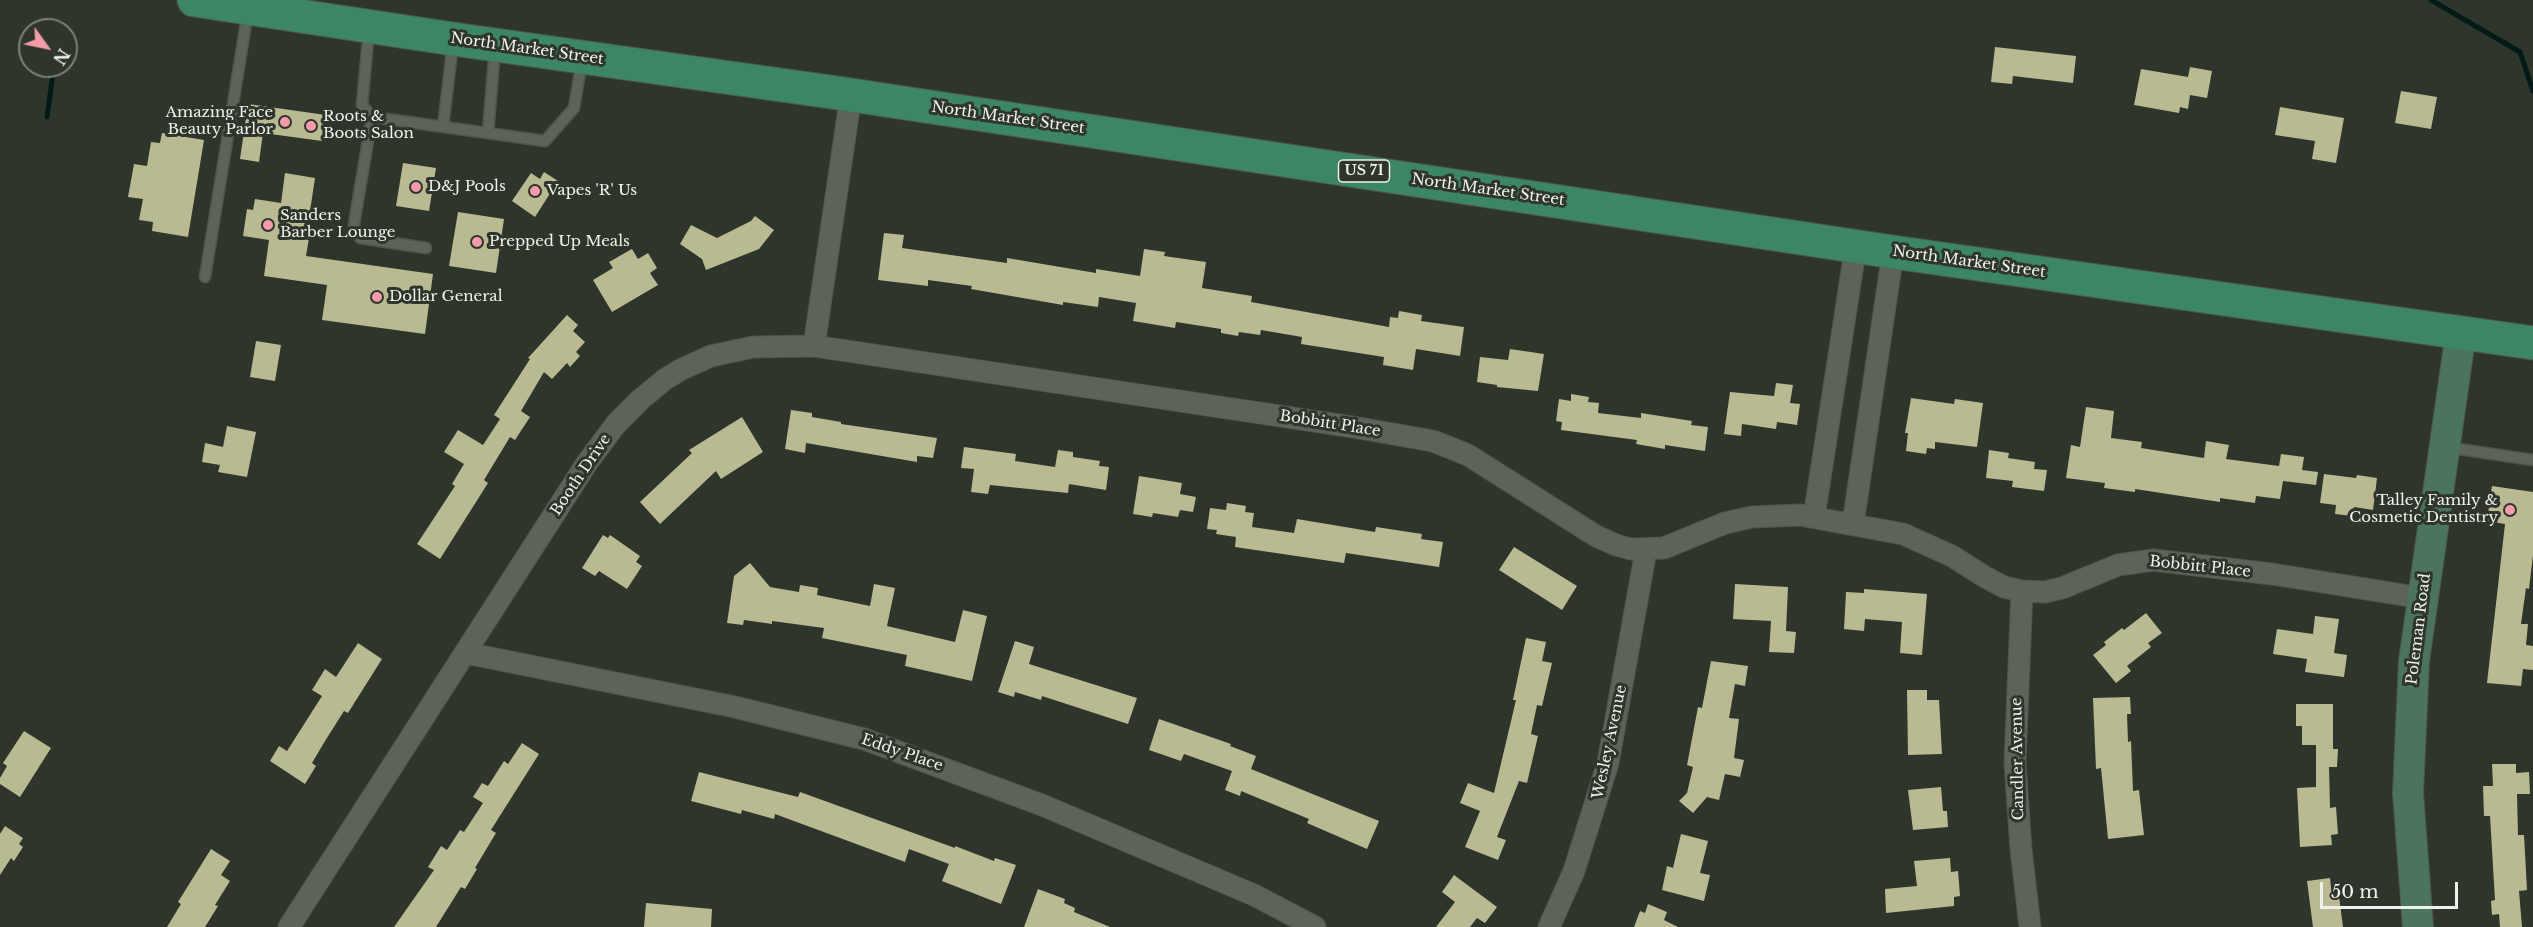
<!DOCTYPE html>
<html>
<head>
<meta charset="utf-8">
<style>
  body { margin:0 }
  #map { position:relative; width:2533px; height:927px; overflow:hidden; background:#2e352b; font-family:"Libre Baskerville",serif }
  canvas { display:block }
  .north { position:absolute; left:18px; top:18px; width:60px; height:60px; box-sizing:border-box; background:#2e352b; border:2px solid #7b8178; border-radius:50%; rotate:123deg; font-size:16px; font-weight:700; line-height:24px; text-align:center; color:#eef2ec }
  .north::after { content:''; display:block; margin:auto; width:21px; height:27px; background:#f39aab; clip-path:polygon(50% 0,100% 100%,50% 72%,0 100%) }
  .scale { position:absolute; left:2320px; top:882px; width:138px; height:27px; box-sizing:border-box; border:3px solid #eef2ec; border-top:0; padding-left:8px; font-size:18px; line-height:21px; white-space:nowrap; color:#eef2ec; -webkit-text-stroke:4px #2e352b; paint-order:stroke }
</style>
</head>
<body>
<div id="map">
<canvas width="2533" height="927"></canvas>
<div class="north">N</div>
<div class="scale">50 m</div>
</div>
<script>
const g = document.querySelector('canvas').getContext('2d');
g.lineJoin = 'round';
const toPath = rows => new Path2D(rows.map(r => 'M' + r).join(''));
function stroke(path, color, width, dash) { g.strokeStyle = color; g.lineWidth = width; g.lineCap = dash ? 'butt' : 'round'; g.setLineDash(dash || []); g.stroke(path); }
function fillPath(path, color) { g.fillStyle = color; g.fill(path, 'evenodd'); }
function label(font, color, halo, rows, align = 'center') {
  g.font = font + ' "Libre Baskerville",serif'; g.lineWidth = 6; g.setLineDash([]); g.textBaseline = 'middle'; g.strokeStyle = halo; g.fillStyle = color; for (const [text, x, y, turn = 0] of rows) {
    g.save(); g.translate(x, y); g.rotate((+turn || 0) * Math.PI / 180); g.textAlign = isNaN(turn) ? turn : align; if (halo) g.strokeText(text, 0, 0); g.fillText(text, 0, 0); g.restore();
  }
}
stroke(toPath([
  [2431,0,2520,52,2533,91],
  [59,30,60,23],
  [47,117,54,66]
]), '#021b19', 5);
fillPath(toPath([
  [1995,47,2076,56,2073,83,2013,76,2012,84,1991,82],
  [2190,67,2212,71,2207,98,2190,95,2188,109,2180,107,2179,113,2134,105,2141,69,2188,77],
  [2401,91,2437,97,2431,129,2395,123],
  [248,104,326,115,322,141,263,133,259,162,240,159],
  [2280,107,2344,118,2336,163,2312,159,2315,141,2275,135],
  [162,133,204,140,188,237,152,231,153,222,139,220,143,199,128,197,134,164,147,166,151,142,160,143],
  [403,163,436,168,429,211,396,206],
  [544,172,558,181,535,217,512,201,531,173,540,179],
  [285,173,315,178,306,238,309,238,306,256,433,274,425,334,322,320,327,285,264,276,269,240,243,236,247,209,253,210,255,199,281,203],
  [458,212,504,219,496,273,449,266],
  [755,216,774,230,759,249,706,270,702,259,680,244,691,225,717,238,751,221],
  [884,233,904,235,902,248,1007,263,1007,258,1096,273,1096,269,1140,276,1144,249,1165,252,1164,256,1206,262,1202,288,1252,296,1251,302,1389,327,1390,317,1398,318,1399,311,1422,315,1421,321,1464,327,1460,356,1416,349,1413,370,1383,365,1384,357,1301,344,1302,337,1261,330,1260,335,1239,332,1238,336,1221,333,1221,329,1176,322,1175,328,1133,321,1136,303,1099,297,1098,307,1063,302,1063,305,971,289,972,286,928,280,928,286,878,280],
  [632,249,638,259,648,253,657,268,650,273,658,285,612,312,593,280,613,268,609,262],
  [567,315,578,325,573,331,585,342,576,352,580,356,570,367,567,363,552,379,544,372,521,411,530,417,515,440,510,437,484,480,488,483,440,559,417,544,455,486,452,484,464,464,444,452,458,430,483,445,500,419,494,415,530,359,528,358],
  [256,341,281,345,275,381,250,377],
  [1510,349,1544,354,1538,391,1497,387,1497,385,1477,382,1480,357,1508,360],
  [1776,383,1793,385,1790,403,1800,404,1797,425,1777,422,1776,429,1742,424,1741,436,1724,434,1730,392,1774,396],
  [1571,394,1589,397,1588,402,1599,403,1598,413,1641,418,1641,413,1692,421,1691,425,1708,427,1705,451,1665,445,1665,449,1636,444,1637,440,1561,430,1562,422,1556,421,1559,399,1571,401],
  [1911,398,1954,404,1955,399,1983,403,1977,447,1935,442,1935,449,1927,448,1926,454,1906,451,1908,433,1905,433],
  [2086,407,2114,411,2111,438,2142,442,2141,448,2204,458,2206,441,2229,445,2226,459,2279,466,2281,454,2304,457,2302,470,2318,472,2316,485,2283,481,2280,499,2256,496,2255,503,2220,498,2220,502,2135,489,2135,492,2104,488,2105,483,2066,478,2071,445,2080,447],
  [791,410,812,413,812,417,841,422,841,424,937,438,933,458,917,456,917,462,806,443,805,453,785,449],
  [742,417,763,452,721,479,716,471,660,524,640,502,692,453,689,450],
  [227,426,256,432,247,477,218,472,220,465,202,462,205,443,223,447],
  [964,447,1016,454,1015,461,1055,467,1058,450,1073,452,1073,457,1100,461,1099,466,1109,467,1106,490,1069,484,1068,493,990,485,988,494,971,492,974,469,961,468],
  [1989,450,2009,453,2008,458,2035,462,2034,469,2047,470,2044,491,2012,487,2013,481,1986,478],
  [2324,474,2356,478,2357,475,2377,478,2373,510,2354,507,2353,516,2335,514,2336,505,2320,503],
  [1139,476,1182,483,1180,494,1196,497,1193,512,1180,510,1178,517,1153,513,1152,517,1133,514],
  [2492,486,2533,492,2533,555,2529,589,2526,588,2521,624,2528,624,2526,645,2533,646,2533,670,2523,669,2521,686,2487,683,2505,524,2487,521],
  [1227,503,1246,506,1245,512,1254,513,1252,527,1294,533,1297,519,1375,532,1376,527,1422,534,1421,539,1443,542,1439,567,1346,553,1344,563,1235,547,1236,537,1216,534,1217,530,1207,529,1210,508,1226,510],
  [603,535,608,538,610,535,640,556,636,562,642,566,627,589,599,571,595,576,582,568],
  [1514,547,1577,586,1562,610,1499,570],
  [750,563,770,587,799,592,800,585,818,588,817,595,870,606,874,584,895,588,887,626,955,642,963,610,987,616,972,681,905,666,907,655,822,638,824,628,772,621,772,624,744,620,743,625,727,623,734,576],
  [1735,584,1788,587,1786,631,1796,632,1794,653,1769,652,1771,621,1733,619],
  [1864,589,1927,594,1922,655,1900,653,1902,622,1865,619,1864,631,1844,629,1846,592,1864,593],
  [2146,613,2162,633,2148,643,2151,647,2127,666,2131,671,2116,683,2093,655,2106,645,2104,642,2122,628,2124,630],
  [2315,616,2339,619,2334,653,2347,655,2344,677,2305,672,2307,659,2273,654,2277,629,2313,634],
  [1526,638,1546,642,1542,661,1552,663,1542,706,1537,705,1531,734,1538,736,1527,783,1519,781,1497,837,1506,840,1498,860,1465,847,1480,811,1460,803,1468,783,1494,793,1516,700,1513,700],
  [1015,641,1034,647,1029,664,1137,698,1128,724,1042,696,1041,700,1015,692,1014,697,998,692],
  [358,643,382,659,348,713,344,711,325,741,312,763,316,766,305,784,270,761,279,746,287,751,322,696,312,690,325,669,336,677],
  [1711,661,1748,666,1745,686,1735,684,1729,718,1739,719,1734,758,1744,760,1740,777,1725,774,1719,800,1707,797,1693,813,1679,801,1687,793,1693,767,1687,765,1698,707,1702,708],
  [1907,690,1927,690,1927,700,1939,700,1942,754,1908,755],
  [2130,697,2131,714,2127,714,2128,742,2131,741,2133,791,2139,790,2144,835,2108,839,2101,768,2096,769,2093,698],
  [2296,704,2333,704,2333,749,2338,749,2337,767,2329,767,2330,808,2336,807,2338,834,2331,835,2332,845,2300,847,2297,788,2316,787,2316,745,2302,745,2302,726,2296,726],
  [1159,719,1231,744,1230,746,1256,756,1251,769,1379,821,1367,849,1307,823,1309,819,1241,791,1240,796,1225,790,1232,771,1184,754,1181,761,1149,750],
  [24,731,51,748,20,797,0,784,0,778,7,766,3,763],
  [522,743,539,754,491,830,496,833,475,868,477,869,465,889,461,887,436,927,394,927,434,870,428,867,441,846,447,850,460,830,464,832,483,803,473,797,482,783,488,786,504,761,508,764],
  [2492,764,2516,764,2516,773,2529,772,2530,794,2517,794,2518,835,2524,835,2527,890,2519,891,2522,927,2500,927,2499,914,2492,915,2491,901,2495,900,2490,816,2484,816,2483,786,2493,786],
  [699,772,798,797,800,792,955,848,955,846,994,861,995,858,1016,865,1001,904,942,881,949,864,909,849,905,862,775,814,774,819,742,810,741,814,691,801],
  [1941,787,1943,811,1947,811,1948,827,1913,830,1908,790],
  [5,826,23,838,19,844,23,847,14,861,11,858,0,875,0,834],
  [1681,834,1708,841,1700,873,1710,875,1704,901,1662,890,1667,866,1673,868],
  [211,849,230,861,221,875,230,881,215,905,218,906,205,927,167,927,181,904,178,902],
  [1950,858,1951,872,1958,871,1960,896,1954,897,1954,906,1886,913,1885,889,1917,886,1914,861],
  [1454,875,1497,907,1485,923,1477,918,1470,927,1436,927,1455,902,1442,892],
  [2330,878,2332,897,2339,896,2343,927,2313,927,2307,881],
  [1038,889,1065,899,1064,903,1075,908,1074,912,1110,927,1024,927],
  [646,903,712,909,711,927,644,927],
  [1648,904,1667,912,1664,920,1678,927,1634,927,1640,911,1645,913]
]), '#b9ba92');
const lane = toPath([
  [369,29,362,105,372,117,545,141,574,108,582,60],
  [372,117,354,224,356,232,360,238,426,248],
  [443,127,453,43],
  [488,133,495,48],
  [205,277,248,11],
  [2445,447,2533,460]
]);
const street = toPath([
  [814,346,851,95],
  [1814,517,1856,245],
  [1853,524,1893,252],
  [2022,591,2015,763,2021,849,2030,927],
  [466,653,735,707,864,739,1042,805,1254,895,1315,927],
  [289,927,587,463,616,424,640,400,664,380,682,369,711,356,753,347,814,346,1353,427,1433,441,1468,455,1596,536,1616,545,1631,549,1664,548,1725,523,1752,517,1800,515,1903,534,1952,556,1985,577,2004,587,2022,591,2045,592,2062,588,2118,565,2153,560,2272,574,2422,598],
  [1549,927,1574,871,1608,763,1646,550]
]);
const secondary = toPath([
  [2418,927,2408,793,2414,661,2461,332]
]);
const primary = toPath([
  [194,0,453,39,838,93,1893,252,2533,343]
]);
stroke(lane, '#4e544b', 13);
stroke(street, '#4e544b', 23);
stroke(secondary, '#4e544b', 32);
stroke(primary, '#4e544b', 35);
stroke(lane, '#5c6358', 10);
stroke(street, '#5c6358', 21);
stroke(secondary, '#4c745d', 30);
stroke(primary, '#3c8663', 33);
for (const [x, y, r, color] of [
  [285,122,6,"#f39aab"],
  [311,126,6,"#f39aab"],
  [416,187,6,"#f39aab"],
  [535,191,6,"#f39aab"],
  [268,225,6,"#f39aab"],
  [477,242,6,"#f39aab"],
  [377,297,6,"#f39aab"],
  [2510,510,6,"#f39aab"]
]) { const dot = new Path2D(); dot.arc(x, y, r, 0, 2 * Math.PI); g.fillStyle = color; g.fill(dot); stroke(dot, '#2e352b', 2); }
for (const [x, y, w] of [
  [1364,171,51]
]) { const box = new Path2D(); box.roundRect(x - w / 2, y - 11, w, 22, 4.5); g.fillStyle = '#2e352b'; g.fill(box); stroke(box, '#eef2ec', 1.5); }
label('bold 14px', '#eef2ec', null, [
  ["US 71",1364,171]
]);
label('15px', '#eef2ec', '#2e352b', [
  ["North Market Street",527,49,8],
  ["North Market Street",1008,118,8],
  ["North Market Street",1488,190,8],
  ["North Market Street",1969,262,8],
  ["Bobbitt Place",1330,424,9],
  ["Booth Drive",581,475,-56],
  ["Bobbitt Place",2200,567,6],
  ["Poleman Road",2419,629,-83],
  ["Wesley Avenue",1610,742,-78],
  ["Eddy Place",902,753,19],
  ["Candler Avenue",2018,759,-91]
]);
label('15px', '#eef2ec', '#2e352b', [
  ["Amazing Face",273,113,"right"],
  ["Beauty Parlor",273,130,"right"],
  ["Roots &",323,117],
  ["Boots Salon",323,134],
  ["D&J Pools",428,187],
  ["Vapes 'R' Us",547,191],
  ["Sanders",280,216],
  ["Barber Lounge",280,233],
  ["Prepped Up Meals",489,242],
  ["Dollar General",389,297],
  ["Talley Family &",2498,501,"right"],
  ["Cosmetic Dentistry",2498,518,"right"]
], 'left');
</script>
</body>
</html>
